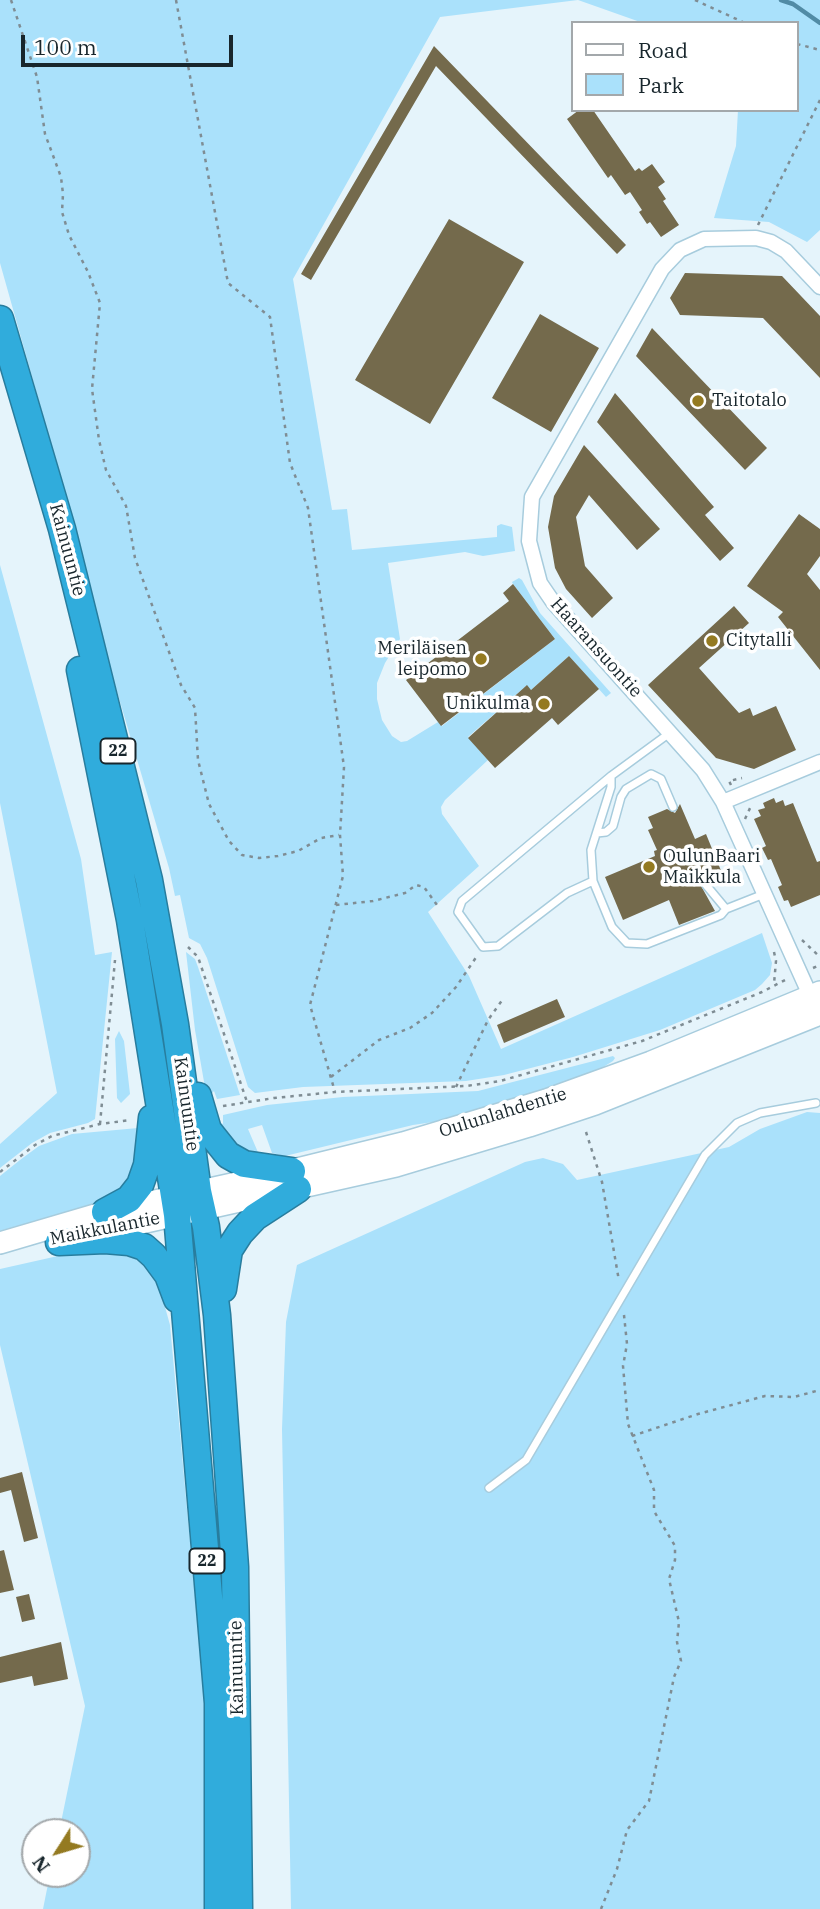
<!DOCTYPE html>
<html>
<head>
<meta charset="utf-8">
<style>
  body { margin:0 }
  #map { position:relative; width:820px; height:1909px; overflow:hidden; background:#e5f4fb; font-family:"IBM Plex Serif",serif }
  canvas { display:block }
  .legend { position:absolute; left:571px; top:21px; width:228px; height:91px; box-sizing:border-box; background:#fff; border:2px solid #a3a8ab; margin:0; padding:9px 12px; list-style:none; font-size:21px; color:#18262c }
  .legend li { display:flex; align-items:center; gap:14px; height:35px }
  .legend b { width:35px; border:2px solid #a3a8ab }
  .north { position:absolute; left:21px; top:1818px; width:70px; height:70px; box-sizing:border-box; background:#fff; border:2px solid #a3a8ab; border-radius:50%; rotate:233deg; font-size:19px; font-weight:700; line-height:28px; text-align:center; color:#18262c }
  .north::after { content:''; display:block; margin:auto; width:24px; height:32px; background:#947a21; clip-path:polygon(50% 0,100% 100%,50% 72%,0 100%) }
  .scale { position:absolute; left:21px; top:35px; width:212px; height:32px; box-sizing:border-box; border:4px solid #18262c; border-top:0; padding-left:9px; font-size:21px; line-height:24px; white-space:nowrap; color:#18262c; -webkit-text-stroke:5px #fff; paint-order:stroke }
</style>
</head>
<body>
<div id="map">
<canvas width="820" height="1909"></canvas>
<ul class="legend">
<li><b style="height:9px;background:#fff"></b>Road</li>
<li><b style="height:19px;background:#aae1fb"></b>Park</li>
</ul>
<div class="north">N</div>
<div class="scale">100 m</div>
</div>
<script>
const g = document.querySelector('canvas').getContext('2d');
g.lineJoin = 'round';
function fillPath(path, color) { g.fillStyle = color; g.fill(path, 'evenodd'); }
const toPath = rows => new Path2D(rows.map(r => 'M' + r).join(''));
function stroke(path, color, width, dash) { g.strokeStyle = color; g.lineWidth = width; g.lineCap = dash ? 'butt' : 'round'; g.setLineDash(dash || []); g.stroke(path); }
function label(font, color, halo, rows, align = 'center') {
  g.font = font + ' "IBM Plex Serif",serif'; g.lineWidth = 7; g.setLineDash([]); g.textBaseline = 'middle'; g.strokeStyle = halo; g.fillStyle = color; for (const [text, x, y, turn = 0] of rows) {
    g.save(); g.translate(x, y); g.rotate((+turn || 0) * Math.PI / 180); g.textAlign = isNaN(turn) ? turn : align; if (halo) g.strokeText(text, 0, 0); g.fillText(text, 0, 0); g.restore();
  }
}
fillPath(toPath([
  [0,0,820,0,820,230,807,242,769,222,714,218,736,146,738,110,797,110,797,23,643,23,578,0,440,17,293,279,332,510,347,509,352,550,497,537,497,526,501,524,512,527,515,551,483,556,465,552,388,563,400,639,385,663,377,683,377,699,382,720,392,736,401,742,407,741,438,722,442,726,555,639,513,584,512,582,519,578,522,580,540,613,611,693,606,697,569,656,531,690,526,686,468,737,488,760,445,800,441,807,442,814,479,866,428,912,469,976,501,1049,762,933,772,963,770,975,762,984,755,990,660,1030,573,1057,504,1075,466,1081,303,1087,255,1093,248,1087,207,958,200,944,189,938,180,895,175,896,169,868,113,678,73,522,0,263],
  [0,565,81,859,95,955,112,952,95,1119,88,1123,50,1133,32,1143,0,1168,0,1144,57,1093,0,803],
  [186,952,195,959,198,967,240,1095,217,1099,214,1091,207,1099,195,1030],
  [119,1031,124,1041,130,1094,121,1103,117,1098,115,1039],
  [613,1056,615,1058,613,1061,592,1074,460,1118,413,1125,285,1156,272,1153,262,1125,248,1129,260,1157,247,1157,214,1120,223,1124,223,1115,267,1105,343,1097,478,1091],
  [807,1112,820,1113,820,1909,291,1909,282,1429,286,1322,297,1265,525,1162,543,1158,563,1164,577,1180,729,1147,760,1129],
  [138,1128,133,1180,113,1199,0,1231,0,1176,20,1160,39,1146,72,1134],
  [98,1247,137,1255,157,1278,170,1325,198,1628,207,1703,208,1909,43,1909,50,1874,77,1874,77,1832,59,1832,85,1706,0,1345,0,1269]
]), '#aae1fb');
stroke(toPath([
  [781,0,793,4,820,23]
]), '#518ba5', 4.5);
fillPath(toPath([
  [434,46,626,245,617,254,436,66,311,280,301,274],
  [579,110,593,110,635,171,639,168,642,171,652,164,665,182,658,187,666,199,663,201,679,225,661,237,650,222,647,224,639,212,642,210,630,192,625,195,611,175,608,178,567,119],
  [449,219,524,262,430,424,355,380],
  [685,273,782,276,820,316,820,378,763,318,680,315,670,298],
  [540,314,599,348,551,432,492,398],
  [652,328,767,448,745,470,636,356],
  [615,393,714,507,705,515,734,548,720,561,597,422],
  [584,445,660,529,637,550,589,495,576,517,585,566,613,598,592,618,566,589,555,568,548,527,554,496],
  [799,514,820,529,820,556,807,574,820,590,820,670,778,617,783,612,747,586],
  [513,584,555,639,441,726,406,680,509,601,503,593],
  [734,606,749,623,699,668,739,713,750,708,753,716,776,706,796,750,754,769,716,758,648,685],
  [569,656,599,689,558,725,552,718,495,768,468,738,527,685,531,690],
  [774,798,776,803,783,800,785,806,793,803,817,862,820,861,820,895,791,907,788,900,784,901,778,887,782,885,771,859,768,860,762,848,766,846,754,819,761,816,758,810,765,808,763,803],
  [680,804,695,839,706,834,724,878,712,883,704,879,700,884,715,911,679,925,669,900,623,920,605,877,655,856,654,851,657,850,648,830,653,828,648,817,667,809,675,813],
  [557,999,565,1017,504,1043,497,1025],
  [22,1472,38,1538,24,1542,11,1490,0,1493,0,1478],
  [4,1550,14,1590,0,1593,0,1551],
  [29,1594,35,1619,22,1622,16,1597],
  [61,1642,68,1679,34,1686,32,1676,0,1683,0,1657]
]), '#746a4c');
const lane = toPath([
  [611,776,611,787,591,850,593,881,612,927,627,943,647,944,721,915,726,909,764,894],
  [597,833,606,832,613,826,621,797,626,789,651,774,661,779,673,807],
  [593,881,567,893,498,946,483,947,458,912,462,901,611,776,671,732],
  [706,885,726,909],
  [489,1488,526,1460,705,1155,737,1123,760,1113,816,1103]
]);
const street = toPath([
  [723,802,820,762],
  [814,1004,723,802,703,770,553,602,540,583,529,541,532,497,662,269,680,250,704,239,756,238,771,242,786,251,820,287]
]);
const secondary = toPath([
  [92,1234,396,1166,529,1126,595,1104,820,1014],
  [0,1243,105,1212,273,1175,403,1143,546,1100,651,1062,820,992]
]);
const highway = toPath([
  [0,319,62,529,149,880,175,1024,198,1191,206,1227,217,1315,235,1567,239,1909],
  [80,670,130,920,177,1215,218,1703,218,1909],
  [198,1096,208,1130,228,1155,244,1164,292,1171],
  [105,1212,129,1199,140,1185,147,1165,152,1118],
  [59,1242,105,1240,129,1242,144,1247,154,1256,168,1275,177,1299],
  [223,1289,229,1250,240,1233,255,1217,298,1189]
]);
stroke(lane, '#a7ccdd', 10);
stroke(street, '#a7ccdd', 17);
stroke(secondary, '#a7ccdd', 24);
stroke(highway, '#287d9e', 29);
stroke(toPath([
  [11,0,37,77,45,134,61,177,63,194,62,212,69,235,88,272,100,303,92,389,99,440,106,470,126,506,135,558,181,685,195,708,198,760,209,804,229,841,242,855,259,858,278,856,298,851,321,838,339,835],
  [176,0,228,283,270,317,290,463,308,508,344,767,340,835,343,876,310,1005,335,1092],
  [695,0,745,23],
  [797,44,820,50],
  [758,225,820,100],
  [731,785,729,781,742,778],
  [745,819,751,806],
  [336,905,373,901,405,893,416,885,424,887,437,905],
  [802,940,820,957],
  [188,947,198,957,247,1102],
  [774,952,776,961,774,984],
  [813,968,820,965],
  [331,1077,379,1040,410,1028,432,1013,456,987,477,956],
  [456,1087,488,1020,503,999],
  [223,1106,274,1098,335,1092,466,1086,500,1081,642,1041,762,992,787,979],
  [100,1124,115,960],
  [586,1132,602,1182,619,1281],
  [0,1172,35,1145,52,1136,100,1124,131,1120],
  [632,1436,698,1414,765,1396,794,1397,820,1390],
  [601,1909,617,1869,627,1830,649,1801,674,1677,681,1661,677,1642,679,1622,669,1579,675,1560,675,1546,654,1511,654,1490,628,1424,623,1366,627,1344,624,1315]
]), '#7f8d94', 2.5, [3.5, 5]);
stroke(lane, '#fff', 7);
stroke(street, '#fff', 14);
stroke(secondary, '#fff', 21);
stroke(highway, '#30acdc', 26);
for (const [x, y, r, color] of [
  [698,401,7,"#947a21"],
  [712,641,7,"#947a21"],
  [481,659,7,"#947a21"],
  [544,704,7,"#947a21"],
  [649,867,7,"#947a21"]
]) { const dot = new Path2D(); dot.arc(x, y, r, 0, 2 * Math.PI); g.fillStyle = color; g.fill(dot); stroke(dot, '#fff', 2.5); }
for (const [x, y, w] of [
  [118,751,35],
  [207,1561,35]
]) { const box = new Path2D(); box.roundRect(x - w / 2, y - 12.5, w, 25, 5); g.fillStyle = '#fff'; g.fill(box); stroke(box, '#18262c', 2); }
label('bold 16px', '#18262c', null, [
  ["22",118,751],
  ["22",207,1561]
]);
label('18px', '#18262c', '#fff', [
  ["Taitotalo",712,401],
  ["Citytalli",726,641],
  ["Meriläisen",467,649,"right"],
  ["leipomo",467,670,"right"],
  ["Unikulma",530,704,"right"],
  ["OulunBaari",663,857],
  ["Maikkula",663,878]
], 'left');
label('18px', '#18262c', '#fff', [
  ["Kainuuntie",67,550,75],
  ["Haaransuontie",596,648,48],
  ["Kainuuntie",186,1104,82],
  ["Oulunlahdentie",503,1113,-17],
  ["Maikkulantie",105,1229,-11],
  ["Kainuuntie",237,1668,-91]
]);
</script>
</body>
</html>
